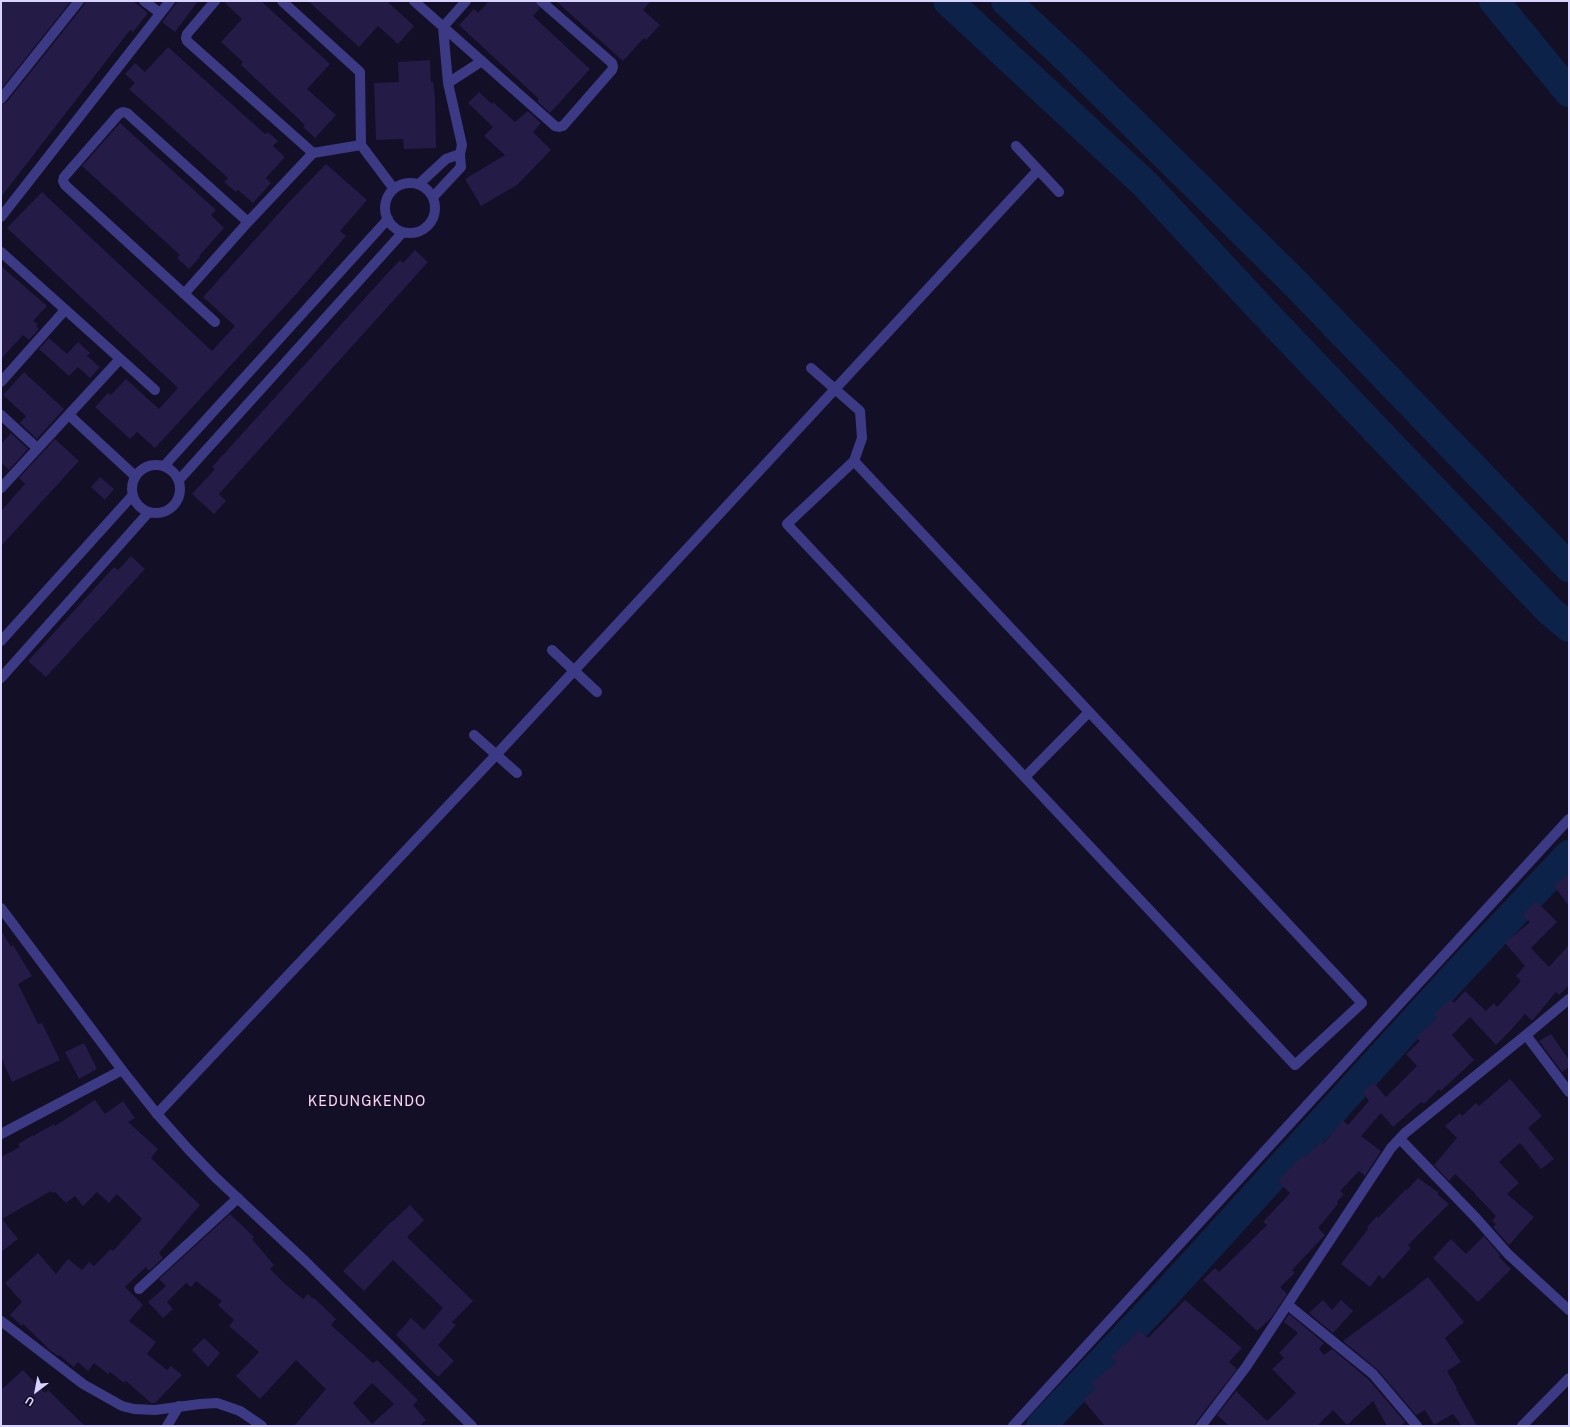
<!DOCTYPE html>
<html>
<head>
<meta charset="utf-8">
<style>
  body { margin:0 }
  #map { position:relative; width:1570px; height:1427px; overflow:hidden; background:#130f26; font-family:"Public Sans",sans-serif }
  canvas { display:block }
  .frame { position:absolute; inset:0; border:2px solid #d9d4ff; pointer-events:none }
  .north { position:absolute; left:16px; top:1371px; width:40px; height:40px; -webkit-text-stroke:3px #130f26; paint-order:stroke; rotate:212deg; font-size:11px; font-weight:700; line-height:16px; text-align:center; color:#d9d4ff }
  .north::after { content:''; display:block; margin:auto; width:14px; height:18px; background:#d9d4ff; clip-path:polygon(50% 0,100% 100%,50% 72%,0 100%) }
</style>
</head>
<body>
<div id="map">
<canvas width="1570" height="1427"></canvas>
<div class="frame"></div>
<div class="north">U</div>
</div>
<script>
const g = document.querySelector('canvas').getContext('2d');
g.lineJoin = 'round';
const toPath = rows => new Path2D(rows.map(r => 'M' + r).join(''));
function stroke(path, color, width, dash) { g.strokeStyle = color; g.lineWidth = width; g.lineCap = dash ? 'butt' : 'round'; g.setLineDash(dash || []); g.stroke(path); }
function fillPath(path, color) { g.fillStyle = color; g.fill(path, 'evenodd'); }
function label(font, color, halo, rows, align = 'center') {
  g.font = font + ' "Public Sans",sans-serif'; g.lineWidth = 4; g.setLineDash([]); g.textBaseline = 'middle'; g.strokeStyle = halo; g.fillStyle = color; for (const [text, x, y, turn = 0] of rows) {
    g.save(); g.translate(x, y); g.rotate((+turn || 0) * Math.PI / 180); g.textAlign = isNaN(turn) ? turn : align; if (halo) g.strokeText(text, 0, 0); g.fillText(text, 0, 0); g.restore();
  }
}
stroke(toPath([
  [948,1,1145,184,1262,310,1400,455,1550,611,1569,627],
  [1006,1,1070,61,1296,284,1569,567],
  [1494,1,1569,92],
  [1041,1426,1164,1296,1455,976,1569,855]
]), '#0c2248', 30);
fillPath(toPath([
  [1,1,71,1,1,89],
  [85,1,133,1,148,13,133,32,130,30,1,197,1,105,6,103,84,5],
  [178,1,198,1,175,32,162,22],
  [223,1,261,1,330,64,307,89,336,115,315,138,303,127,305,125,241,65,243,62,221,42,242,19],
  [308,1,387,1,414,26,398,44,378,26,359,47],
  [489,1,535,1,540,8,533,16,590,69,550,113,537,101,539,99,459,25,474,9,478,13],
  [556,1,651,1,643,10,660,25,646,40,644,38,623,61],
  [168,47,255,125,265,134,268,132,278,141,273,146,285,157,266,178,271,183,253,203,238,190,236,192,224,182,228,178,129,89,135,83,125,74,135,63,145,72],
  [430,60,431,82,433,82,435,97,436,148,404,149,403,139,376,140,374,83,399,82,398,62],
  [479,92,492,104,493,102,515,122,528,111,541,123,533,132,551,150,517,185,481,206,465,179,505,155,484,136,493,127,468,103],
  [120,123,216,210,211,215,224,228,199,256,200,257,189,269,177,258,180,255,82,166],
  [326,164,367,200,340,231,346,236,299,291,155,448,137,432,130,439,95,407,108,393,111,395,126,379,159,409,178,388,7,228,42,192,212,351,235,326,203,297,289,202],
  [415,250,428,262,219,494,226,501,214,514,192,494,215,469,212,467,385,276,400,260,403,263],
  [1,266,47,306,33,321,38,324,36,326,39,329,29,340,23,335,1,359],
  [49,338,67,354,78,342,90,353,87,356,100,367,90,378,78,367,69,376,39,349],
  [24,372,64,409,37,439,20,423,26,416,3,395],
  [11,433,28,449,9,470,1,462,1,444],
  [55,439,79,461,1,546,1,511,25,484,19,478],
  [100,477,114,489,105,500,91,487],
  [131,556,145,569,46,677,28,661,114,567,118,570],
  [1569,874,1569,906,1554,886],
  [1536,901,1557,922,1531,948,1549,967,1569,945,1569,985,1559,995,1556,992,1532,1021,1525,1014,1511,1030,1496,1045,1470,1017,1452,1035,1474,1060,1441,1091,1439,1089,1424,1104,1421,1102,1393,1127,1381,1113,1361,1136,1381,1151,1365,1176,1359,1171,1340,1191,1344,1194,1337,1202,1338,1204,1318,1228,1325,1235,1292,1270,1295,1273,1280,1287,1287,1294,1271,1318,1257,1331,1203,1280,1215,1268,1219,1272,1267,1225,1263,1222,1290,1193,1278,1181,1302,1156,1304,1158,1321,1142,1323,1144,1343,1120,1348,1125,1369,1101,1362,1092,1374,1083,1386,1097,1417,1066,1406,1054,1420,1041,1416,1037,1437,1018,1434,1015,1450,999,1454,1003,1465,991,1486,1011,1494,1003,1497,1007,1521,981,1516,976,1525,966,1505,943,1530,922,1522,915],
  [1,930,11,947,13,945,32,976,18,984,38,1024,42,1023,60,1060,12,1082,1,1057],
  [1551,1034,1569,1060,1569,1067,1562,1072,1539,1041],
  [84,1043,97,1069,79,1079,65,1052],
  [1510,1079,1542,1116,1528,1128,1554,1159,1541,1169,1520,1143,1499,1162,1519,1183,1507,1194,1534,1217,1509,1245,1493,1227,1496,1224,1492,1221,1496,1216,1474,1193,1475,1193,1455,1174,1449,1181,1434,1165,1457,1138,1445,1126,1460,1113,1462,1116,1476,1103,1479,1106],
  [95,1100,105,1114,123,1101,135,1118,128,1122,158,1149,151,1158,200,1205,159,1253,163,1258,149,1271,146,1267,125,1287,143,1305,129,1321,156,1342,147,1354,167,1370,171,1366,182,1375,155,1403,151,1403,126,1381,124,1383,110,1372,108,1374,94,1363,88,1371,78,1362,74,1367,59,1355,58,1356,47,1348,47,1347,23,1324,22,1326,10,1315,22,1302,5,1283,38,1253,56,1274,68,1259,82,1270,89,1262,94,1266,111,1249,113,1251,142,1219,117,1194,109,1203,97,1192,83,1206,75,1196,66,1203,55,1192,53,1193,51,1191,2,1219,18,1239,1,1252,1,1157,20,1147,18,1144,33,1135,33,1136,54,1124,55,1126],
  [1418,1178,1439,1193,1437,1194,1449,1204,1408,1245,1411,1248,1383,1279,1379,1275,1370,1287,1341,1264,1368,1229,1367,1227,1377,1216,1378,1218,1406,1189,1407,1190],
  [410,1205,424,1220,407,1237,473,1301,452,1322,456,1325,438,1345,454,1361,438,1377,396,1335,411,1318,424,1330,443,1308,393,1260,364,1291,343,1271,391,1222,392,1222],
  [230,1214,254,1237,252,1239,274,1265,270,1269,284,1283,303,1299,308,1294,313,1299,314,1298,336,1319,331,1325,373,1363,377,1360,418,1400,413,1405,426,1420,419,1426,294,1426,326,1389,296,1360,260,1399,236,1376,259,1352,229,1326,234,1320,218,1305,222,1301,196,1281,191,1287,186,1283,167,1302,173,1309,163,1318,148,1302,166,1286,159,1279],
  [372,1383,394,1404,372,1424,353,1403],
  [1484,1236,1500,1255,1499,1257,1511,1269,1478,1302,1433,1258,1451,1239,1466,1254],
  [1428,1277,1464,1322,1445,1338,1461,1362,1447,1371,1457,1388,1456,1389,1477,1426,1462,1426,1453,1414,1434,1425,1425,1410,1416,1415,1378,1370,1343,1341,1416,1287,1416,1286],
  [1185,1300,1242,1348,1229,1362,1237,1369,1196,1422,1195,1426,1105,1426,1083,1400,1096,1389,1091,1383,1117,1363,1111,1357,1124,1344,1125,1346,1139,1330,1148,1338],
  [1323,1300,1332,1310,1341,1300,1353,1311,1333,1333,1309,1313],
  [1289,1314,1324,1343,1319,1349,1324,1355,1332,1349,1368,1379,1405,1422,1400,1426,1387,1426,1373,1401,1347,1425,1333,1410,1317,1426,1229,1426,1217,1415,1236,1391,1267,1421,1296,1393,1272,1369,1284,1358,1279,1353,1298,1333,1284,1322],
  [204,1338,220,1353,208,1367,192,1350],
  [23,1370,45,1393,48,1390,85,1426,1,1426,1,1390]
]), '#241b47');
stroke(toPath([
  [144,1,160,13],
  [215,1,187,34,186,38,187,41,313,153],
  [282,1,360,72,361,145,394,189],
  [414,1,555,126,559,127,563,126,612,70,613,67,612,63,541,1],
  [448,83,482,61],
  [1,99,79,1],
  [1016,146,1059,192],
  [460,154,462,145,448,83,443,27,466,1],
  '385 208a25 25 0 1 1 50 0a25 25 0 1 1-50 0Z',
  [419,184,446,159,460,154,461,167,433,197],
  [1,217,170,1],
  [1,252,155,390],
  [184,294,248,222,313,153,361,145],
  [215,322,65,185,63,181,64,177,119,114,123,112,127,113,248,222],
  [811,368,860,411,862,438,854,461],
  [1,382,65,310],
  [1,415,37,448],
  [69,415,135,476],
  [854,461,1362,1003,1295,1065,787,524,854,461],
  '132 489a24 24 0 1 1 48 0a24 24 0 1 1-48 0Z',
  [164,466,388,219],
  [179,480,403,232],
  [1,488,120,359],
  [1,641,132,496],
  [552,650,597,692],
  [1,678,148,513],
  [474,735,517,773],
  [1025,777,1089,712],
  [1526,1035,1569,1092],
  [157,1114,496,755,1038,170],
  [1,1134,122,1070],
  [1400,1139,1477,1219,1508,1254,1569,1310],
  [139,1289,238,1198],
  [1288,1305,1373,1374,1417,1426],
  [167,1426,179,1406],
  [1201,1426,1246,1367,1391,1148,1405,1133,1526,1035,1569,999],
  [1522,1426,1569,1378]
]), '#3d3a85', 10);
stroke(toPath([
  [1,908,122,1070,157,1114,189,1150,215,1177,306,1262,472,1426],
  [1,1321,83,1384,122,1406,134,1409,155,1410,200,1404,217,1403,240,1411,262,1426],
  [1013,1426,1569,819]
]), '#3d3a85', 10);
g.letterSpacing = '1px';
label('14px', '#ffd6f0', '#130f26', [
  ["KEDUNGKENDO",367,1102]
]);
g.letterSpacing = '0px';
</script>
</body>
</html>
